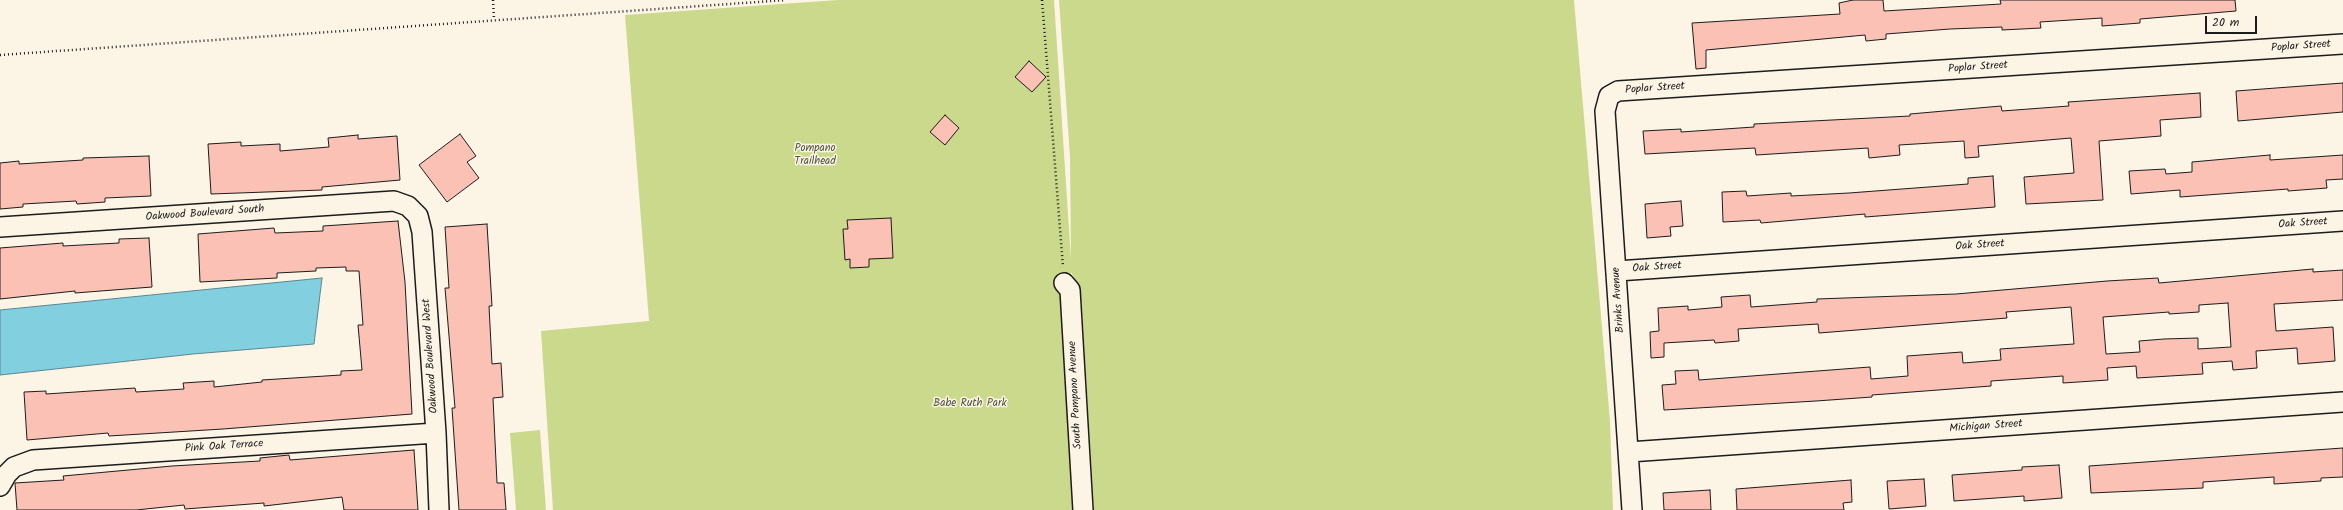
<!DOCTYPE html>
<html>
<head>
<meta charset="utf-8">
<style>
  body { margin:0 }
  #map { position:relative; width:2343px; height:510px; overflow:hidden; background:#fcf5e5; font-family:Kalam,sans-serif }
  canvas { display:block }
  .scale { position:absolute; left:2205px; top:16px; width:52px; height:18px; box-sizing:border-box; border:2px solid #1c1c1c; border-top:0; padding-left:5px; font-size:12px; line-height:14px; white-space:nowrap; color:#1c1c1c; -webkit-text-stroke:3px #fcf5e5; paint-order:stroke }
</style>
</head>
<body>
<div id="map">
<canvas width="2343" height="510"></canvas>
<div class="scale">20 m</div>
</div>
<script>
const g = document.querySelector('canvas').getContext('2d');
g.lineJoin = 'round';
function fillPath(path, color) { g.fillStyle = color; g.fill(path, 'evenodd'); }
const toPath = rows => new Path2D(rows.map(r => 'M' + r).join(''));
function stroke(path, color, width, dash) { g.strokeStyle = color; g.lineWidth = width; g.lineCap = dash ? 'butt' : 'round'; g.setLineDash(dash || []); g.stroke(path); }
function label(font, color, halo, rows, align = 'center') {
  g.font = font + ' Kalam,sans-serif'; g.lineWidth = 3; g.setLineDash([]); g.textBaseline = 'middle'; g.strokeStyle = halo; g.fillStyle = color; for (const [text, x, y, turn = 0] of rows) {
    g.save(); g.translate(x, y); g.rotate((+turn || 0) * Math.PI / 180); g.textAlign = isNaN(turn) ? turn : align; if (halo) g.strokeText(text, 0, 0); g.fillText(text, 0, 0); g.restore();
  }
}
fillPath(toPath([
  [838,0,1054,0,1071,260,1070,157,1059,0,1574,0,1610,421,1613,510,1094,510,1082,307,1078,284,1071,272,1070,290,1083,510,553,510,541,331,649,321,625,15],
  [540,430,546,510,516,510,510,433]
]), '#cbd98c');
const water = toPath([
  [322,278,314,344,193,354,0,375,0,310,322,278]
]);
fillPath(water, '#82cfe0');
stroke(water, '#598792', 1);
const building = toPath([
  [1853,0,1883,0,1884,11,2001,4,2000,0,2235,0,2236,11,2140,19,2140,23,2102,26,2102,18,2040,22,2041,28,2002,30,2002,27,1950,29,1886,34,1886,39,1866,41,1865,35,1706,50,1706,68,1696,69,1692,23,1840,14,1839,3,1853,0],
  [1029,61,1046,77,1032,92,1015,77,1029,61],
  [2343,83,2343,112,2238,121,2236,91,2343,83],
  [2200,93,2201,117,2160,120,2161,136,2099,141,2103,200,2026,204,2024,177,2074,173,2071,138,1978,146,1979,157,1965,158,1964,141,1899,145,1900,155,1869,158,1868,148,1756,155,1755,148,1645,154,1643,131,1681,129,1681,132,1754,127,1754,124,1910,116,1910,114,2001,106,2002,111,2069,106,2068,102,2200,93],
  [945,115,959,128,945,145,930,132,945,115],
  [460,134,476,156,467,162,479,178,447,202,419,165,460,134],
  [358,135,358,139,397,136,400,180,322,187,322,190,211,194,208,144,241,142,241,146,280,144,280,151,329,147,328,138,358,135],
  [2270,155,2270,160,2343,155,2343,179,2326,180,2327,188,2288,191,2288,189,2180,197,2180,190,2131,194,2129,171,2165,169,2166,174,2192,172,2192,162,2270,155],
  [149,156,151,196,105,198,105,202,77,204,76,201,23,204,23,207,0,209,0,163,19,161,19,164,83,160,83,158,149,156],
  [1993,176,1995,207,1865,217,1865,214,1761,223,1760,220,1723,222,1722,192,1746,191,1747,196,1791,193,1791,196,1849,193,1968,184,1968,178,1993,176],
  [1681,201,1683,226,1670,227,1671,236,1647,238,1645,204,1681,201],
  [891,218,893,258,869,259,869,267,850,268,850,259,845,260,843,229,848,229,847,220,891,218],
  [398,221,405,282,412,414,223,429,109,436,108,433,27,440,24,392,46,391,46,394,135,388,136,392,184,389,183,383,214,381,214,387,262,382,262,380,341,375,341,371,362,370,358,325,363,325,359,271,346,271,346,267,316,268,316,271,277,273,277,278,200,282,198,234,274,228,275,233,323,231,323,226,398,221],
  [487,224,492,306,489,306,492,364,501,363,503,397,493,398,497,483,504,483,506,510,459,510,452,408,455,408,445,288,449,288,445,227,487,224],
  [149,238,152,287,75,293,75,291,0,299,0,248,63,243,63,246,119,243,119,239,149,238],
  [2313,269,2313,272,2343,270,2343,300,2274,304,2276,331,2333,327,2335,361,2298,364,2297,348,2256,351,2257,368,2233,370,2232,361,2202,363,2203,374,2137,378,2136,366,2107,368,2108,380,2063,383,2063,376,1991,381,1991,386,1872,395,1872,397,1816,401,1664,410,1662,385,1676,384,1675,371,1698,370,1699,380,1870,367,1871,379,1908,376,1907,356,1962,352,1963,363,2001,360,2000,349,2074,344,2071,307,2006,312,2007,318,1819,333,1818,324,1738,329,1739,341,1715,343,1714,340,1664,343,1664,357,1651,358,1650,332,1659,331,1658,308,1688,306,1688,310,1722,307,1721,297,1750,295,1751,307,1817,302,1817,299,1956,294,2107,281,2158,278,2159,283,2313,269],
  [2228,303,2231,347,2198,349,2198,338,2164,339,2139,341,2140,352,2106,354,2103,317,2169,312,2169,314,2199,312,2199,305,2228,303],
  [2343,448,2343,477,2321,478,2321,481,2274,484,2274,477,2203,482,2203,488,2091,493,2089,466,2343,448],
  [414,450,418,510,344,510,342,497,264,506,264,503,185,509,184,505,136,510,17,510,15,483,64,480,63,476,172,466,260,461,260,458,289,455,290,460,414,450],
  [2059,465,2062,498,2024,501,2024,496,1954,501,1952,475,2022,470,2022,467,2059,465],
  [1924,479,1926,506,1889,509,1887,481,1924,479],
  [1851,480,1852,502,1843,503,1844,510,1737,510,1736,489,1851,480],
  [1710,490,1711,510,1664,510,1663,493,1710,490]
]);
fillPath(building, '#fbc1b5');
stroke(building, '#1c1c1c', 1);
const minor = toPath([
  [0,227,394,201,408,206,418,216,422,232,436,433,439,510],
  [1617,271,2343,221],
  [1064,283,1070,290,1083,510],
  [1629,452,2343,402],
  [0,486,7,474,14,467,33,460,436,433],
  [1632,510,1605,111,1609,96,1618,91,2343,44]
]);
stroke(minor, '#1c1c1c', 22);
stroke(toPath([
  [493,0,494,19],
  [1042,0,1063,267],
  [0,55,786,0]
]), '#1c1c1c', 2.5, [1, 3]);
stroke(minor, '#fcf5e5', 19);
label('11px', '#1c1c1c', '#fcf5e5', [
  ["Poplar Street",2301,47,-4],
  ["Poplar Street",1978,68,-4],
  ["Poplar Street",1655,89,-4],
  ["Oakwood Boulevard South",205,214,-4],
  ["Oak Street",2303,224,-4],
  ["Oak Street",1980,246,-4],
  ["Oak Street",1657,268,-4],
  ["Brinks Avenue",1619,300,-94],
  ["Oakwood Boulevard West",431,356,-94],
  ["South Pompano Avenue",1076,395,-93],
  ["Michigan Street",1986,427,-4],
  ["Pink Oak Terrace",224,447,-4]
]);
label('11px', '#51553e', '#fcf5e5', [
  ["Pompano",815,149],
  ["Trailhead",815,162],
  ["Babe Ruth Park",970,404]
]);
</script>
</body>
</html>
